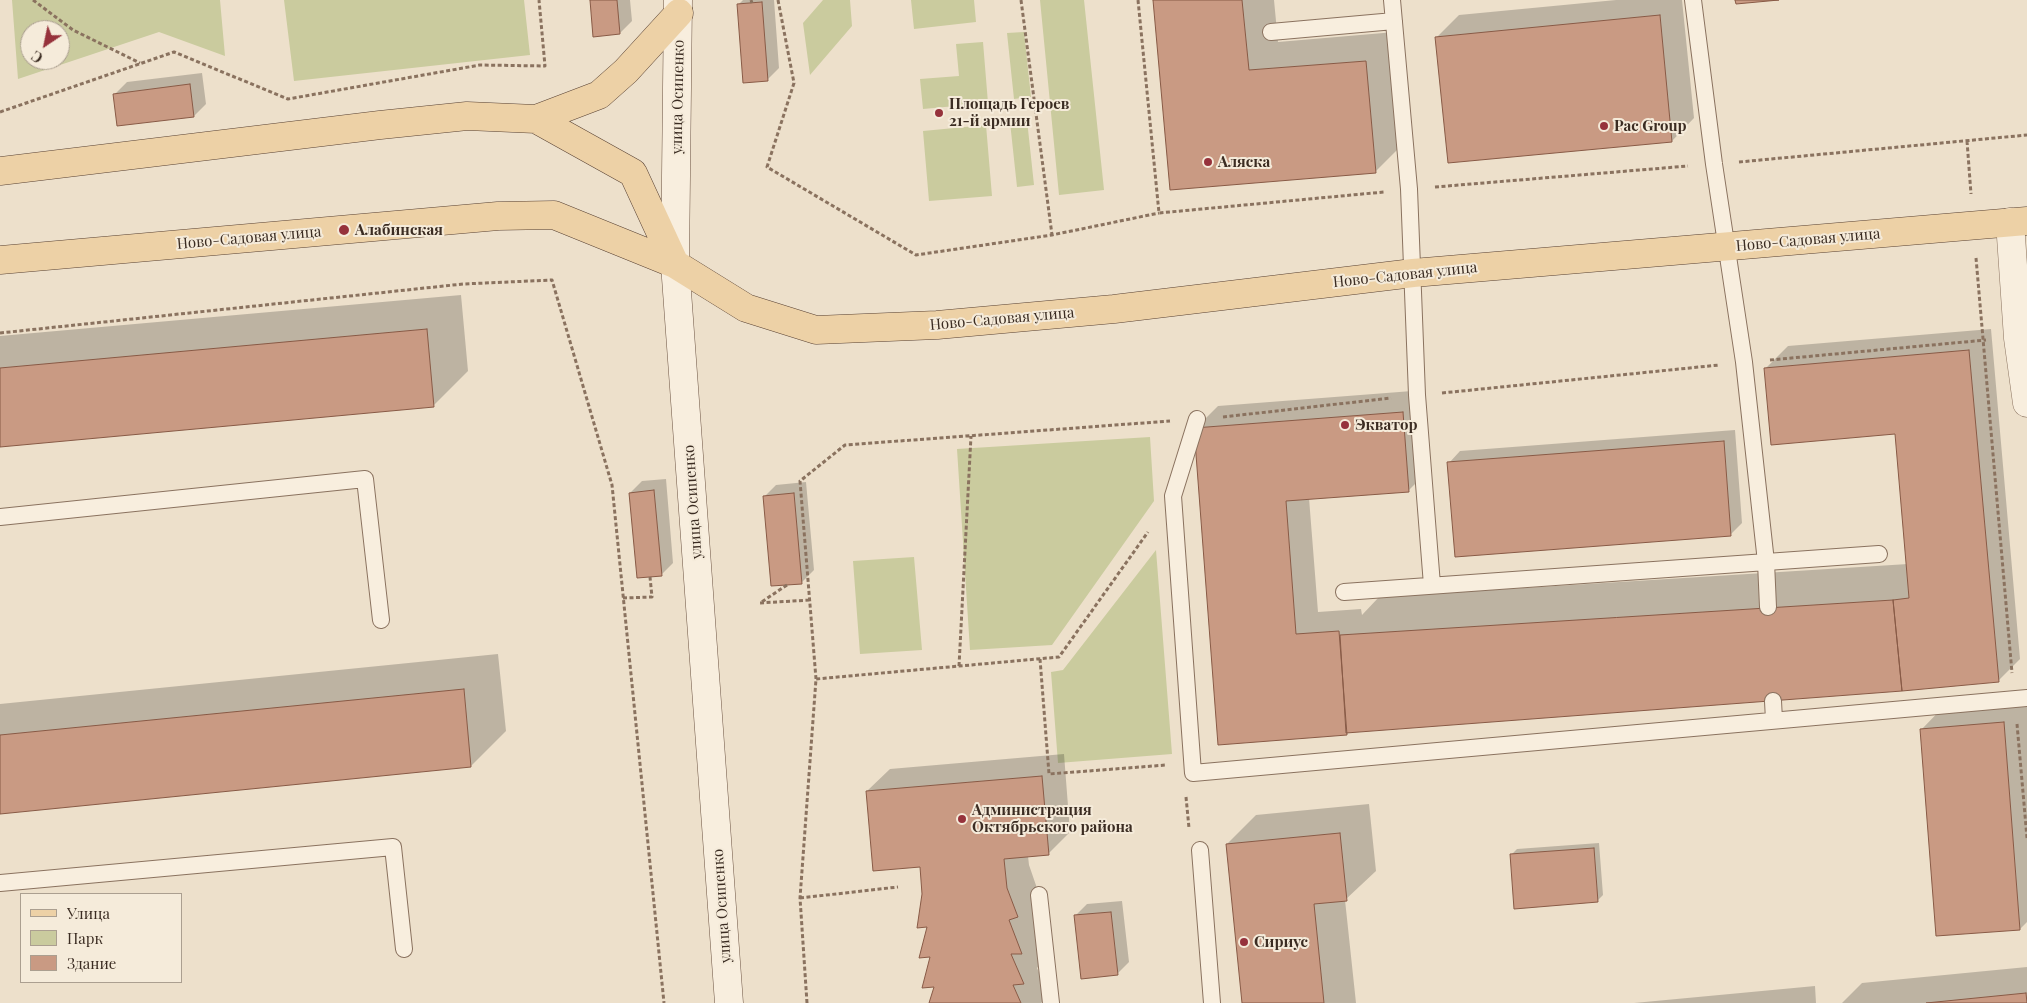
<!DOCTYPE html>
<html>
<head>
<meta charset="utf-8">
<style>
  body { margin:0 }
  #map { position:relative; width:2027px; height:1003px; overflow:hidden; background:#ede0cb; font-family:"Playfair Display",serif }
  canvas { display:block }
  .legend { position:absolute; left:20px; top:893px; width:162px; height:90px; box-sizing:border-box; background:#f5ebda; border:1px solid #ab9f90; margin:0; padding:6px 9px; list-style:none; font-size:15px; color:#3b2c22 }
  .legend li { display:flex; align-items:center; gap:10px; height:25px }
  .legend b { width:25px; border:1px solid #ab9f90 }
  .north { position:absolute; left:20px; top:20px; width:50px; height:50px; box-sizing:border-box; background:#f5ebda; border:1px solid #ab9f90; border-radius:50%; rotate:214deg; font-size:14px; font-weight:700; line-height:20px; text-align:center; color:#3b2c22 }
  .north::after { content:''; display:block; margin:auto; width:18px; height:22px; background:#96323b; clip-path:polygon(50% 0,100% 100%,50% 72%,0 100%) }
</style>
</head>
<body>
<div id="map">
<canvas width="2027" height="1003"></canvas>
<ul class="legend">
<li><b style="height:6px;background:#edd1a6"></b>Улица</li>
<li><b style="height:14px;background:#cacb9e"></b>Парк</li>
<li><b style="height:14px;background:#c99a83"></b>Здание</li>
</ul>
<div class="north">С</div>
</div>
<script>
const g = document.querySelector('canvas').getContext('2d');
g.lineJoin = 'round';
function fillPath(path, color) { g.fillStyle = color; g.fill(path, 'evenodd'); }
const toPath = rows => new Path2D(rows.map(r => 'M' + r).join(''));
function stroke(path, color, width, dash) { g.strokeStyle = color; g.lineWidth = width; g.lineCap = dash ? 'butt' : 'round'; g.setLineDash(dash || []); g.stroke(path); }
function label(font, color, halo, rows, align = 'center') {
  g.font = font + ' "Playfair Display",serif'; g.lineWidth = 4; g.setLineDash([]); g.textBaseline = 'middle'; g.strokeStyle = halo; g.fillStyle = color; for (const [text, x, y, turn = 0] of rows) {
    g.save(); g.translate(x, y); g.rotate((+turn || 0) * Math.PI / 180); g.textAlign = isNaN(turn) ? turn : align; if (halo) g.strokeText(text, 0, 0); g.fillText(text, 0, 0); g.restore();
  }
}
fillPath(toPath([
  [12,0,220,0,225,56,159,32,18,79],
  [30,30,60,30,60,60,30,60],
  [284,0,524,0,530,55,294,81],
  [823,0,850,0,852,26,810,75,803,23],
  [911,0,974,0,976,22,914,29],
  [1040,0,1084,0,1104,190,1059,195],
  [1024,32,1031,97,1014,99,1007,33],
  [983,42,988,103,923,109,920,79,959,76,956,44],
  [1027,120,1034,185,1017,187,1010,122],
  [986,125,992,196,929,201,923,131],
  [1150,437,1154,501,1052,645,970,650,957,449],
  [1156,550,1172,754,1058,763,1051,672,1063,670],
  [914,557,922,650,860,654,853,561]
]), '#cacb9e');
fillPath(toPath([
  [591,0,630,0,632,21,620,33],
  [743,0,774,0,779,68,767,80,738,5],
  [1154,0,1274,0,1278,42,1395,32,1405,142,1376,171],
  [1616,0,1682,0,1694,118,1672,141,1437,37,1459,15],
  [202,73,206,104,194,116,118,125,115,94,127,82],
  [461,295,468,371,433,406,0,445,0,336],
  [1991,329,2020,659,1998,681,1350,731,1347,734,1220,744,1196,428,1218,406,1425,390,1431,468,1409,490,1309,498,1318,612,1361,609,1362,615,1379,597,1908,564,1896,433,1766,368,1788,346],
  [1735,430,1742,523,1730,535,1449,463,1460,451],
  [666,479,673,563,661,575,630,493,642,481],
  [806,482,814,570,802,582,764,497,776,485],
  [498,654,506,731,471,766,0,813,0,704],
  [2027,694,2027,922,2020,929,1921,730,1950,700],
  [1064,754,1070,832,1048,854,1028,856,1029,865,1039,894,1045,960,1037,968,1049,995,1041,1003,930,1003,935,986,921,866,867,791,890,769],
  [1369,804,1376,871,1345,900,1356,1003,1243,1003,1227,844,1256,815],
  [1599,843,1603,895,1597,901,1511,855,1517,849],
  [1122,901,1129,962,1117,974,1075,916,1087,904],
  [2027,967,2027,1003,1842,1003,1862,983],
  [1815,986,1816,1003,1634,1003]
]), '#0003');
const building = toPath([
  [590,0,617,0,620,34,593,37,590,0],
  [1153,0,1242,0,1249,70,1366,61,1376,173,1170,190,1153,0],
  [1735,0,1779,0,1736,4,1735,0],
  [762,2,768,81,743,83,737,4,762,2],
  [1660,15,1672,142,1448,163,1435,37,1660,15],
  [190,84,194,117,117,126,113,94,190,84],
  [427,329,434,407,0,447,0,368,427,329],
  [1969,350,1999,682,1902,691,1893,600,1909,598,1895,434,1771,445,1764,368,1969,350],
  [1403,412,1409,492,1286,501,1296,634,1339,631,1347,735,1218,745,1194,428,1403,412],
  [1724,441,1731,536,1455,557,1447,462,1724,441],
  [654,490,662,576,637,578,629,493,654,490],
  [794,493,802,584,771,586,763,496,794,493],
  [1893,600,1902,691,1346,733,1340,635,1893,600],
  [464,689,471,767,0,814,0,735,464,689],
  [2004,722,2020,930,1936,936,1920,729,2004,722],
  [1042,776,1049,855,1004,859,1007,888,1018,917,1009,920,1022,954,1011,954,1024,984,1013,985,1021,1003,929,1003,934,987,922,988,930,957,919,958,927,927,917,928,922,894,920,867,873,871,866,791,1042,776],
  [1340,833,1347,901,1314,904,1324,1003,1242,1003,1226,844,1340,833],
  [1594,848,1598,902,1514,909,1510,854,1594,848],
  [1111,912,1118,975,1081,979,1074,915,1111,912],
  [2026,993,2027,1003,1926,1003,2026,993]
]);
fillPath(building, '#c99a83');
stroke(building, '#885a46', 1);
const service = toPath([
  [1392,0,1409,189,1417,395,1432,585],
  [1693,0,1714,164,1744,362,1766,562,1768,607],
  [1271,32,1394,21],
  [1197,419,1173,496,1193,773,2027,698],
  [0,517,365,479,381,620],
  [1344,592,1879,554],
  [1773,701,1774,720],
  [1200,850,1212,1003],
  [0,883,393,847,404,949],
  [1039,895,1051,1003]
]);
const minor = toPath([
  [2010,222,2018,338,2027,403]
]);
const secondary = toPath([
  [678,0,675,264,729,1003]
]);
const primary = toPath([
  [536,119,633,173,675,264],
  [0,171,380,125,467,116,536,119,599,95,626,71,679,13],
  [0,260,498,216,554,215,675,264,746,308,816,330,937,325,1114,309,1413,273,2027,221]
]);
stroke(service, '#8a725f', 18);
stroke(minor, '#8a725f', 29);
stroke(secondary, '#6c5342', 29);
stroke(primary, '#584133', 29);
stroke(toPath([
  [33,0,73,30,140,63],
  [751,0,752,3],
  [778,0,794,83,767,167,916,255,1052,235,1159,213],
  [1021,0,1052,235],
  [1138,0,1159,213,1384,192],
  [0,112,174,52,288,99,480,65,545,66,539,0],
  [1967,141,1971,194],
  [1739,162,2027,135],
  [1435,187,1688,166],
  [1976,258,2012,673],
  [0,333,463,284,552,280,612,485,664,1003],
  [1770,360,1986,340],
  [1442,393,1719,365],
  [1223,417,1391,398],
  [787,585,760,603,810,600],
  [623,598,652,597,650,577],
  [1040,659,1049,774,1166,765],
  [959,666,971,436],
  [816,679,800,481,845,445,1170,421],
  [2017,724,2027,838],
  [1186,797,1189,828],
  [800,898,898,887],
  [807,1003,800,898,816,679,1059,657,1148,532]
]), '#8a725f', 3, [4, 2.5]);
stroke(service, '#f8eede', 16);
stroke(minor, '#f8eede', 28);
stroke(secondary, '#f8eede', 28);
stroke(primary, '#edd1a6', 28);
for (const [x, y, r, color] of [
  [939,113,5,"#96323b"],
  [1604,126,5,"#96323b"],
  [1208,162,5,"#96323b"],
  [344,230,6,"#96323b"],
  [1345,425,5,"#96323b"],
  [962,819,5,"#96323b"],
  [1244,942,5,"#96323b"]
]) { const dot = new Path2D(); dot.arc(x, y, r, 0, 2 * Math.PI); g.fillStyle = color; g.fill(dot); stroke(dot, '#f5ebda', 2); }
label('15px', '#3b2c22', '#f5ebda', [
  ["улица Осипенко",678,97,-89],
  ["Ново-Садовая улица",249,238,-5],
  ["Ново-Садовая улица",1808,240,-5],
  ["Ново-Садовая улица",1405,275,-6],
  ["Ново-Садовая улица",1002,319,-5],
  ["улица Осипенко",693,502,-94],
  ["улица Осипенко",722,906,-94]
]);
label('bold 15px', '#3b2c22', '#f5ebda', [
  ["Площадь Героев",949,104],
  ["21-й армии",949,121],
  ["Pac Group",1614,126],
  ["Аляска",1218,162],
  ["Алабинская",355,230],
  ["Экватор",1355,425],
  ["Администрация",972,810],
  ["Октябрьского района",972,827],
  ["Сириус",1254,942]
], 'left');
</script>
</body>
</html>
